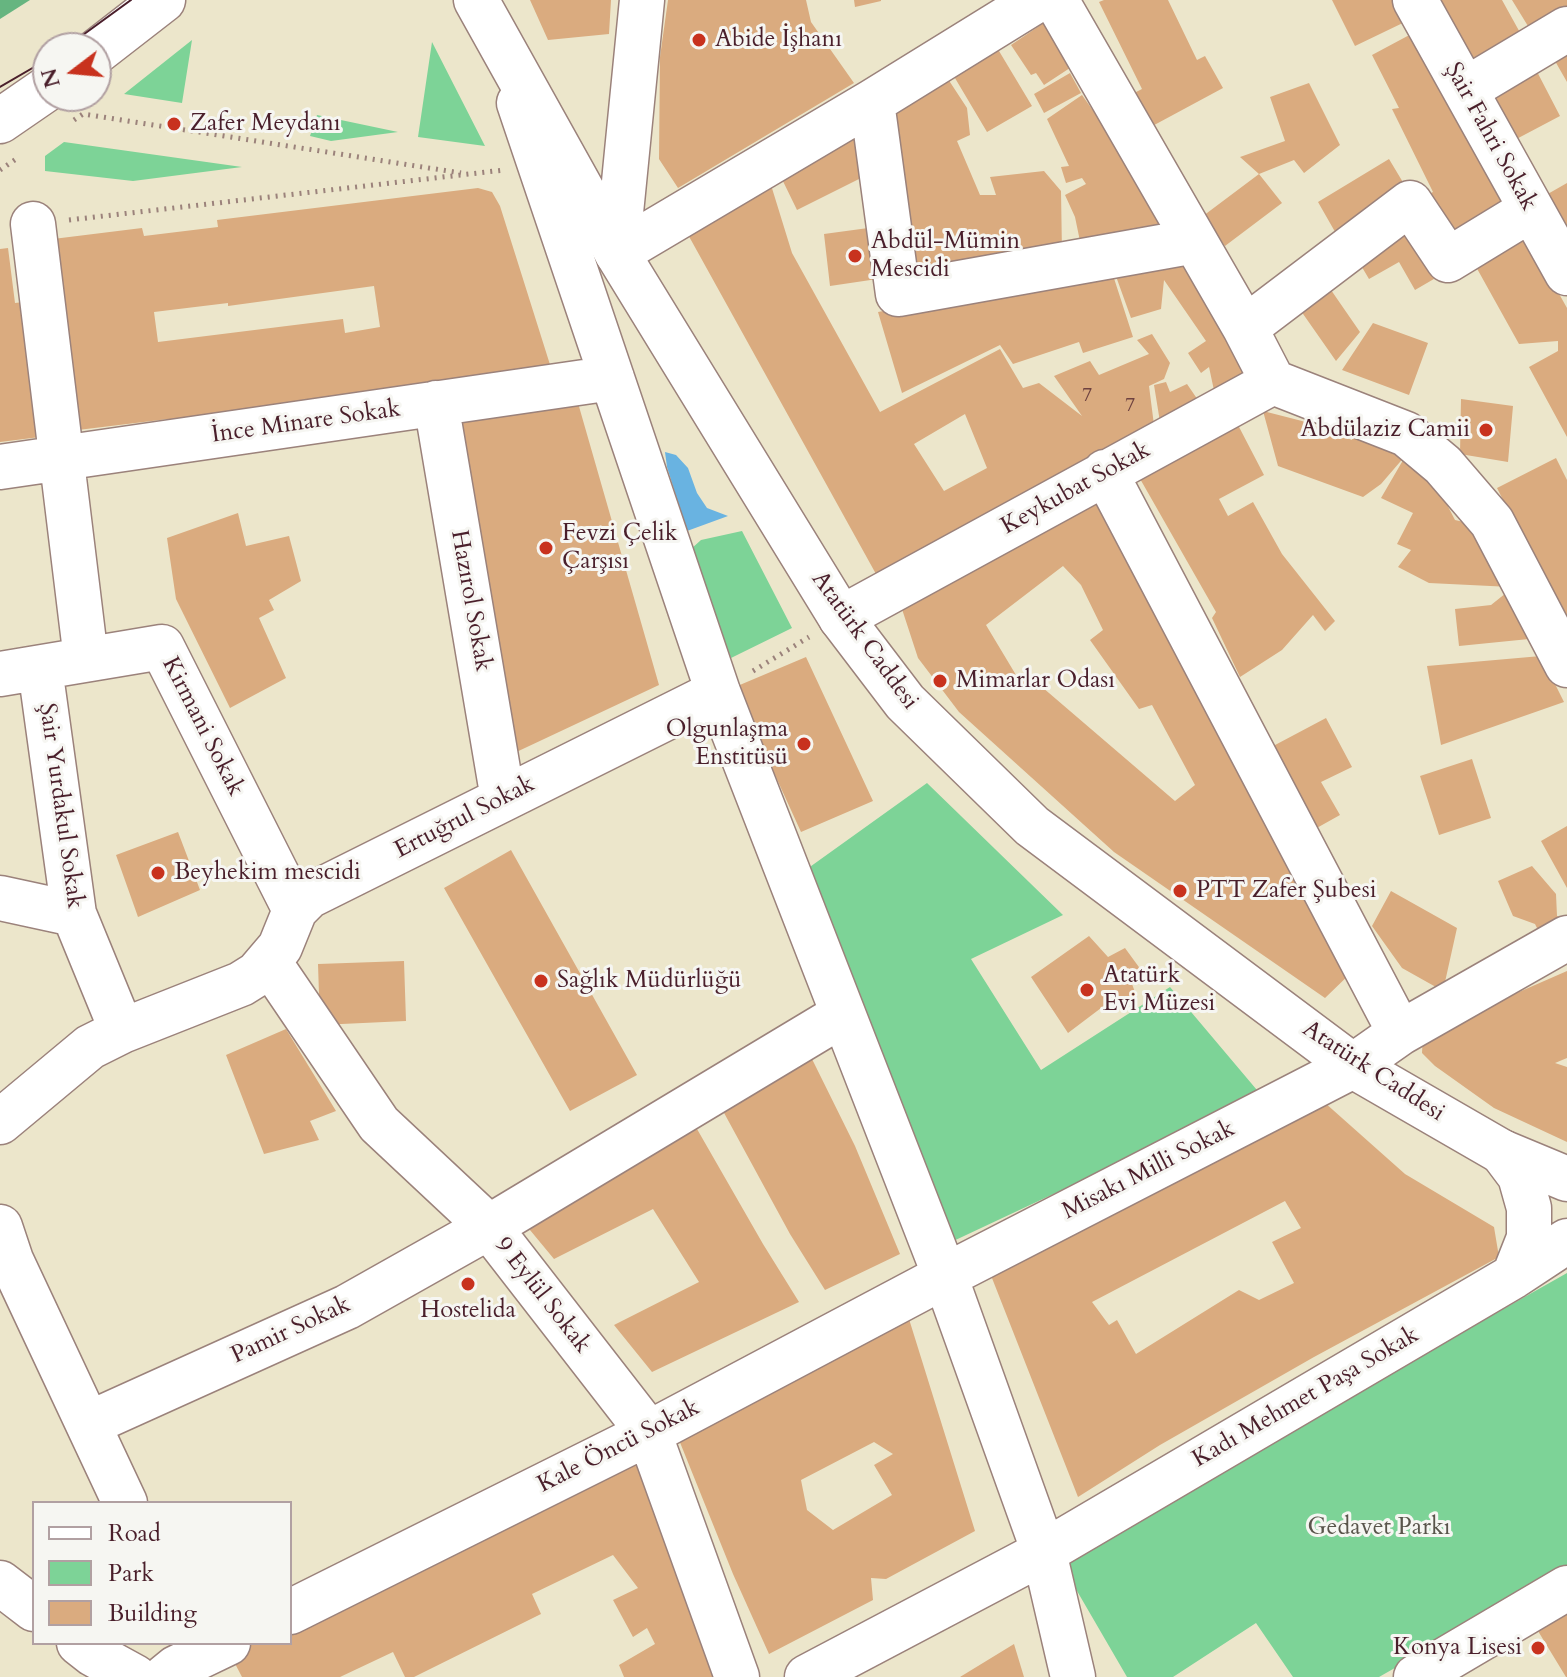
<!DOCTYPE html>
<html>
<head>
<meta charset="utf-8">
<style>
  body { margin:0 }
  #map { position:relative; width:1567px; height:1677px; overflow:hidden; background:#ece6cb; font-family:Cardo,serif }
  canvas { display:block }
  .legend { position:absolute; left:32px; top:1501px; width:260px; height:144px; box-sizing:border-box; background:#f6f6f2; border:2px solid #b1a0a2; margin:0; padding:10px 14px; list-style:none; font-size:24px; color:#4a1f2b }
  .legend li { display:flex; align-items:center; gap:16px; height:40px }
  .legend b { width:40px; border:2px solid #b1a0a2 }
  .north { position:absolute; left:32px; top:32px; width:80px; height:80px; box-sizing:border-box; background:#f6f6f2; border:2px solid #b1a0a2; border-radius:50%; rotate:254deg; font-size:22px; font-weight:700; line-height:32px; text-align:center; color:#4a1f2b }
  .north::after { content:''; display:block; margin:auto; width:28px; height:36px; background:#c8321e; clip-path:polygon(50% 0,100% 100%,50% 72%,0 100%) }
</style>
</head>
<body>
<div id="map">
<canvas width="1567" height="1677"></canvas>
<ul class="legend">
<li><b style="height:10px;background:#fff"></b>Road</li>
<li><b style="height:22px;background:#7dd397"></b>Park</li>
<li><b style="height:22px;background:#daab7f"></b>Building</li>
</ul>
<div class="north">N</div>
</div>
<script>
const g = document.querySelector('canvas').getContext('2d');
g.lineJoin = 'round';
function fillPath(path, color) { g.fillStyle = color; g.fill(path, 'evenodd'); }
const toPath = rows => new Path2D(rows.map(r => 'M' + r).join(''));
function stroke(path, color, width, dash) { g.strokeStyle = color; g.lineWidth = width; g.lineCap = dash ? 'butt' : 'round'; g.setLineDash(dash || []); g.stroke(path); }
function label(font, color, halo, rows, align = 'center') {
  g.font = font + ' Cardo,serif'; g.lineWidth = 6; g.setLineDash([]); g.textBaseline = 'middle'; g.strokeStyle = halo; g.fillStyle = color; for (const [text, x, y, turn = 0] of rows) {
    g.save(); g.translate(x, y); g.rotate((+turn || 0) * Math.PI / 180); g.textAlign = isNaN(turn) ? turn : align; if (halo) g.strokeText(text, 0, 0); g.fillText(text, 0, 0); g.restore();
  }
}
fillPath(toPath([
  [192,40,182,103,124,94],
  [432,42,485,146,418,137],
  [317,115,398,132,331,141,310,136],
  [64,142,242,167,133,181,45,171,45,156],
  [742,531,792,628,731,658,691,549,701,540],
  [927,783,1063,915,971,959,1041,1070,1170,987,1262,1096,947,1244,807,869],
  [1567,1273,1567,1570,1379,1677,1293,1677,1256,1623,1173,1677,1127,1677,1059,1560]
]), '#7dd397');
fillPath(toPath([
  [0,0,30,0,0,19]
]), '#66b580');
fillPath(toPath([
  [665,452,676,455,688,468,697,493,707,508,728,516,687,531,667,467]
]), '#69b3e1');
fillPath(toPath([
  [530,0,611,0,609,34,548,40],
  [668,0,806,0,811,22,854,83,678,188,659,159,660,57],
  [854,0,881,0,881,1,855,7],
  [1104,0,1168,0,1197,60,1205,56,1223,88,1145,130,1128,96,1142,89,1099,2],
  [1332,0,1398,0,1409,20,1355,46],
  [1428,0,1502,0,1523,38,1468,70],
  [1512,0,1567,0,1567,9,1531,31],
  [1048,20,1076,64,1044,85,1036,73,1031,75,1011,45],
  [1415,32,1509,204,1445,238,1423,197,1433,192,1392,109,1399,108,1372,55],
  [1567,44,1567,82,1551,54],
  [996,46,1032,106,987,132,952,73],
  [1532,62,1560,116,1507,144,1483,98],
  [1070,73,1081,93,1044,113,1034,94],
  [948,79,967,108,970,135,957,141,980,195,996,195,990,177,1044,171,1061,191,1062,253,915,274,888,111],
  [1309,83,1340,145,1304,173,1294,160,1259,174,1282,203,1225,246,1203,216,1259,174,1240,157,1285,141,1270,97],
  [1082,95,1099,119,1180,229,1081,246,1075,217,1065,195,1086,184,1082,178,1066,183,1061,167,1069,166,1047,119],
  [861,132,867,175,797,210,779,173],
  [1389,159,1410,194,1338,237,1318,202],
  [1567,183,1567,248,1539,199],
  [771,185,792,253,880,412,1000,349,1023,388,1039,383,1082,416,1054,376,1090,361,1099,375,1149,354,1137,340,1152,334,1170,363,1164,379,1149,386,1154,425,994,513,876,574,686,231],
  [965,414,987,468,944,491,914,444],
  [478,188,492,192,500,206,552,371,168,422,168,419,78,430,53,239,142,228,144,236,218,227,217,220],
  [374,286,380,327,345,333,343,319,158,342,154,312,228,303,228,306],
  [1407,221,1439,276,1415,290,1399,262,1369,279,1353,252],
  [883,226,884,278,830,286,824,234],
  [1522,228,1567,308,1567,437,1529,367,1558,351,1558,341,1519,344,1470,256],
  [8,248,15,303,23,302,40,437,0,442,0,249],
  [1189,255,1260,368,1215,395,1209,367,1201,373,1188,353,1206,341,1164,280,1161,309,1131,318,1113,268],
  [1111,269,1133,337,1083,353,1079,342,1013,364,1000,345,902,393,878,312],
  [1331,290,1360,332,1336,361,1301,311],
  [1373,323,1428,343,1409,395,1342,370],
  [1166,382,1170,392,1187,384,1200,403,1160,422,1154,385],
  [1461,399,1513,406,1508,462,1460,454],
  [578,403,659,685,510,755,449,411],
  [1263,411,1302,421,1352,440,1356,427,1428,468,1455,520,1481,526,1511,587,1429,583,1398,567,1411,550,1397,544,1413,513,1381,498,1406,455,1381,484,1363,497,1278,466],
  [1238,425,1264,475,1219,499,1228,516,1253,502,1282,554,1335,621,1325,631,1313,615,1282,650,1240,677,1212,618,1216,612,1139,477],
  [1556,458,1567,480,1567,615,1562,617,1497,488],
  [1099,487,1354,970,1325,998,1114,852,959,712,918,658,900,603],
  [1063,566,1081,585,1103,630,1090,640,1139,709,1152,705,1195,785,1175,801,1035,681,1019,680,986,625],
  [238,513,246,546,289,536,301,581,269,600,274,610,259,618,286,678,230,708,176,599,167,538],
  [1506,593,1529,639,1459,646,1455,609,1491,605],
  [1541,656,1564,702,1441,745,1427,666],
  [806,657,873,801,801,832,735,687],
  [1326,718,1352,767,1321,782,1340,815,1306,834,1260,753],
  [1472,759,1491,818,1439,835,1420,776],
  [1567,826,1567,888,1541,841],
  [178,832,200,890,138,917,116,855],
  [511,850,637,1075,570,1111,444,888],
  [1532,866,1556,894,1557,916,1565,918,1543,940,1535,924,1513,916,1498,881],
  [1391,891,1457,928,1443,991,1402,968,1372,926],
  [1089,936,1108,957,1125,948,1144,974,1132,984,1136,995,1116,1010,1105,1005,1068,1033,1031,977],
  [404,961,406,1021,320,1025,318,964],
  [1567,971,1567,1058,1555,1063,1567,1067,1567,1142,1494,1108,1435,1066,1422,1053,1423,1034],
  [286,1029,336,1111,310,1121,319,1140,264,1154,226,1055],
  [812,1059,855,1146,900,1254,825,1290,790,1234,723,1111],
  [1324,1102,1405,1174,1494,1227,1499,1257,1314,1357,1160,1445,1078,1497,990,1273,1145,1199],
  [1285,1201,1301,1228,1272,1242,1294,1283,1259,1300,1239,1290,1136,1354,1117,1320,1109,1325,1092,1302],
  [697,1129,763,1244,799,1302,652,1372,614,1325,699,1282,653,1209,554,1259,525,1224],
  [909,1319,975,1531,886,1579,871,1578,873,1600,769,1654,733,1574,677,1435],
  [874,1442,893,1454,874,1465,892,1495,833,1530,807,1510,801,1480],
  [641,1455,727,1677,624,1677,619,1665,655,1644,647,1628,633,1637,613,1600,638,1588,613,1555,532,1594,541,1614,414,1677,405,1677,393,1652,340,1677,242,1677,230,1654,252,1643,290,1643,290,1624],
  [1567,1614,1567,1677,1566,1677,1538,1631],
  [1014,1644,1024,1677,960,1677]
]), '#daab7f');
const minor = toPath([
  [1056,0,1245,328,1273,382],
  [1415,0,1567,273],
  [1465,90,1567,29],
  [872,102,898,294,1195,241],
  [519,103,718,692,945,1276,1044,1552,1073,1677],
  [33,224,86,659],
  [617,253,872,102,1037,0],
  [617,253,642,0],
  [1245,328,1410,203,1448,260,1530,210],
  [436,403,503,799],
  [0,467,612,378],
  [1105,472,1400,1033],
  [841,618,1273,382,1406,434,1443,465,1492,522,1567,665],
  [40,668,74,914,122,1031],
  [0,674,162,647,295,910],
  [0,898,74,914],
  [269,962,379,1124,489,1227,649,1433,737,1677],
  [0,1122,90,1047,122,1031,241,984,257,974,280,947,295,910,309,896,718,692],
  [1502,1152,1520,1176,1529,1208,1529,1238,1514,1276],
  [0,1227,11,1260,125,1503],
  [88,1424,347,1307,489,1227,842,1015],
  [0,1583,34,1609],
  [290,1612,649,1433,945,1276,1353,1066,1400,1033,1567,938],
  [79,1643,93,1654,135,1677],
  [165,1677,176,1668,228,1643],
  [807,1677,1044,1552,1514,1276,1567,1241],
  [1416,1677,1567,1588]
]);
const major = toPath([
  [476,0,617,253,841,618,905,702,1032,826,1353,1066,1502,1152,1567,1179],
  [96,52,163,0],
  [0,121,48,88]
]);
stroke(minor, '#9b827b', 47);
stroke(major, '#9b827b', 47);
stroke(toPath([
  [74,120,83,114,461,173],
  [0,170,19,157],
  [69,220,504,170],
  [753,671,809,637]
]), '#9b827b', 5, [2, 6]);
stroke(minor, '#fff', 44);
stroke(major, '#fff', 44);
stroke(toPath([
  [65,48,131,0],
  [0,87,48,59]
]), '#4a1f2b', 2);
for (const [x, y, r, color] of [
  [699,40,8,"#c8321e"],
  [174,124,8,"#c8321e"],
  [855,256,8,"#c8321e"],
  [1486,430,8,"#c8321e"],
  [546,548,8,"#c8321e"],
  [940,681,8,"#c8321e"],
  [804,744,8,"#c8321e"],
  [158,873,8,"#c8321e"],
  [1180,891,8,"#c8321e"],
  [541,981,8,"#c8321e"],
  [1087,990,8,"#c8321e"],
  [468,1284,8,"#c8321e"],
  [1538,1648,8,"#c8321e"]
]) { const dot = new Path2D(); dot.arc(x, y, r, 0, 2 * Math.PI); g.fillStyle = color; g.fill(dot); stroke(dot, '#f6f6f2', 3); }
label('20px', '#6e4240', null, [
  ["7",1087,396],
  ["7",1130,406]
]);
label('24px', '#4a1f2b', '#f6f6f2', [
  ["Abide İşhanı",715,40],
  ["Zafer Meydanı",190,124],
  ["Abdül-Mümin",871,242],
  ["Mescidi",871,270],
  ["Abdülaziz Camii",1470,430,"right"],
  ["Fevzi Çelik",562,534],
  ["Çarşısı",562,562],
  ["Mimarlar Odası",956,681],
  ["Olgunlaşma",788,730,"right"],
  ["Enstitüsü",788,758,"right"],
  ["Beyhekim mescidi",174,873],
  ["PTT Zafer Şubesi",1196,891],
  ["Atatürk",1103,976],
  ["Evi Müzesi",1103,1004],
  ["Sağlık Müdürlüğü",557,981],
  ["Hostelida",468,1311,"center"],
  ["Konya Lisesi",1522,1648,"right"]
], 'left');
label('24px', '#4a1f2b', '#f6f6f2', [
  ["Şair Fahri Sokak",1490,137,61],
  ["İnce Minare Sokak",306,423,-8],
  ["Keykubat Sokak",1076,489,-29],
  ["Hazırol Sokak",470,601,80],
  ["Atatürk Caddesi",864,641,54],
  ["Kirmani Sokak",202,727,63],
  ["Şair Yurdakul Sokak",60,806,82],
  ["Ertuğrul Sokak",465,818,-27],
  ["Atatürk Caddesi",1373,1072,33],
  ["Misakı Milli Sokak",1149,1171,-27],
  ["9 Eylül Sokak",542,1296,52],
  ["Pamir Sokak",291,1331,-25],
  ["Kadı Mehmet Paşa Sokak",1306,1398,-30],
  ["Kale Öncü Sokak",619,1447,-27]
]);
label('24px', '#59554b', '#f6f6f2', [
  ["Gedavet Parkı",1379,1528]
]);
</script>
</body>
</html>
